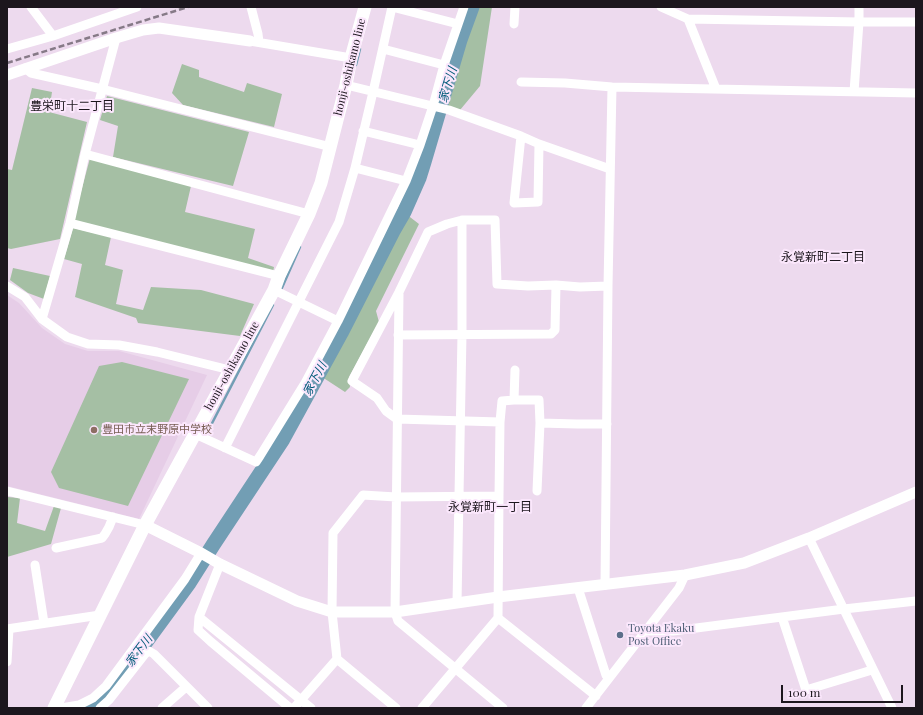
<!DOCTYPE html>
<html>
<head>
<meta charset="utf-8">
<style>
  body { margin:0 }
  #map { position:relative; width:923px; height:715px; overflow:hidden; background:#eddaee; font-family:"Playfair Display",serif }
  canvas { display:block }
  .frame { position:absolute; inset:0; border:8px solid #1c161d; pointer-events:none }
  .scale { position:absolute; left:781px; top:685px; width:122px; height:18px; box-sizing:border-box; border:2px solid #1c161d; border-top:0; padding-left:5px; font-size:12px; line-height:14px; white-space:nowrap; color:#1c161d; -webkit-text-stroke:3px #fbe7fc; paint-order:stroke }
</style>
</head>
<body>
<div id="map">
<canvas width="923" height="715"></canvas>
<div class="frame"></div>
<div class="scale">100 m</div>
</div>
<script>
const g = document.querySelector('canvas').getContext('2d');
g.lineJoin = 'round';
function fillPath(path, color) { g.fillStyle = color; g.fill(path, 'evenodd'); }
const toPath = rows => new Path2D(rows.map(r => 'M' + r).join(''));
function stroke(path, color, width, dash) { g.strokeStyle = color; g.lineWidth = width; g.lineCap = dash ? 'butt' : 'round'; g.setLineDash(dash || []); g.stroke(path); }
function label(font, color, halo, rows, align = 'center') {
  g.font = font + ' "Playfair Display","Noto Sans JP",serif'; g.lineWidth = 4; g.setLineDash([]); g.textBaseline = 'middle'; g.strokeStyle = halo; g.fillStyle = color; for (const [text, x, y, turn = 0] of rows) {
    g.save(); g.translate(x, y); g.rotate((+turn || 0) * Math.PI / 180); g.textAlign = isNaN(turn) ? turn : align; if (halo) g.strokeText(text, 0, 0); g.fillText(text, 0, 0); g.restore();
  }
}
fillPath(toPath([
  [7,295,19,303,42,328,65,344,88,351,119,351,207,375,139,519,7,486]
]), '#e6cde7');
fillPath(toPath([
  [475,7,492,7,480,86,460,110,444,105,462,42],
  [182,64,199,70,199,77,244,92,247,83,282,94,274,127,183,105,172,93],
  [32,88,52,92,49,112,87,122,60,239,11,249,7,248,7,169,12,170],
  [107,96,249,132,233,186,113,157,118,126,100,120],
  [90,158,191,186,185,212,255,229,248,258,274,267,273,272,73,222],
  [406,214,419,224,376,311,379,322,349,377,350,387,345,392,322,377],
  [73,228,111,237,105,265,123,270,116,304,143,310,151,287,201,290,254,304,240,336,138,323,136,318,75,297,82,264,64,259],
  [13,268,50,276,44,299,28,293,10,280],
  [122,362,189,379,128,506,59,488,51,472,99,366],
  [7,497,20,498,17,523,45,531,54,506,61,508,51,544,7,557]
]), '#a5bfa4');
stroke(toPath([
  [356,65,360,49],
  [281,290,300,247],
  [207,433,273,305]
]), '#729eb4', 2.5);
stroke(toPath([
  [83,708,94,704,104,698,148,639,189,583,213,545,283,439,341,333,393,231,404,212,419,178,424,162,460,40,472,7]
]), '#729eb4', 15);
stroke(toPath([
  [31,7,53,36],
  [251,7,258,34,259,42],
  [392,7,458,24],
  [661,7,688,19,859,22,916,22],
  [688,19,716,89],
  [514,24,515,7],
  [250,41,351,58],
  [7,49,53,36,137,7],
  [383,49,444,65],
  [25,68,31,73,102,89,331,147],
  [521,82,565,83,612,87,916,93],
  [346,85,449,110,521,136,539,144,610,169],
  [854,92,859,22,859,7],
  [363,131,420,145],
  [521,136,514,203,538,202,539,144],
  [85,154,309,214],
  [355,168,406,181],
  [70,223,279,276],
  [7,286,25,297,42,319,67,337,88,344,119,345,157,352,230,370],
  [274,290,338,321],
  [399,294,395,612,398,621,503,708],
  [42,319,70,223,85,154,116,38],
  [398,335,551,334,555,330,556,285,580,287,608,286],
  [514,400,515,370],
  [500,422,397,419,386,411,377,398,352,381,399,292,428,232,447,224,462,220,495,220,497,284,528,286,556,285],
  [540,423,577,424,607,424],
  [195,434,256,462,260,456,305,383,338,321,406,181,420,145,433,106,444,65,464,7],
  [225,448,339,222,355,168,373,92,392,7],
  [7,491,145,525],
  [499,496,500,422,502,401,514,400,539,400,540,423,537,491],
  [809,538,892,708],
  [56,548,102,538,105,534,109,527,113,517],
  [220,564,199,617,198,630,210,641,290,708],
  [35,565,44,623],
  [605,585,608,286,612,87],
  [578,588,606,675,609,678],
  [457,603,462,334,462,220],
  [199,617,311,708],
  [782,617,806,690,872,670],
  [7,629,100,615],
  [645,631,673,631,844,609,916,601],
  [7,662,9,629],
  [61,708,79,705,93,698,106,686,185,579,201,553],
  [100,708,109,700,145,654,149,651,154,654,208,708],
  [162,708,186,687],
  [294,708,337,659],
  [396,708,337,659,332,612,333,533,363,495,396,497,499,496,498,618],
  [422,708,498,618,596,696],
  [586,708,679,588,685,575]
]), '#fff', 9);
stroke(toPath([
  [7,75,116,38,143,30,159,28,250,41],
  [145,525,201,553,220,564,297,601,332,612,395,612,498,597,685,575,744,563,809,538,916,492]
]), '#fff', 11);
stroke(toPath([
  [54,708,145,525,274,290,279,276,309,214,321,183,346,85,351,58,365,7]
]), '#fff', 13);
stroke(toPath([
  [7,63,188,7]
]), '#867a87', 2.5, [6, 3]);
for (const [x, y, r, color] of [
  [94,430,4,"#8d6e63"],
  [620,635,4,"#5c6f8a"]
]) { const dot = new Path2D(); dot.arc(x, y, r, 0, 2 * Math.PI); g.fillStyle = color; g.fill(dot); stroke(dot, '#fbe7fc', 1.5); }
label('11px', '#1c161d', '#fbe7fc', [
  ["honji-oshikamo line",350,67,-76],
  ["honji-oshikamo line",232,366,-61]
]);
label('11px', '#785e54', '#fbe7fc', [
  ["豊田市立末野原中学校",102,430]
], 'left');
label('11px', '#4e5e75', '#fbe7fc', [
  ["Toyota Ekaku",628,629],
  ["Post Office",628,642]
], 'left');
label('italic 12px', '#005b79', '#fbe7fc', [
  ["家下川",448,85,-73],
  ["家下川",315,379,-62],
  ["家下川",139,651,-53]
]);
label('12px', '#1c161d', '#fbe7fc', [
  ["豊栄町十二丁目",72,106],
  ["永覚新町二丁目",823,257],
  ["永覚新町一丁目",490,507]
]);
</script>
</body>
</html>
